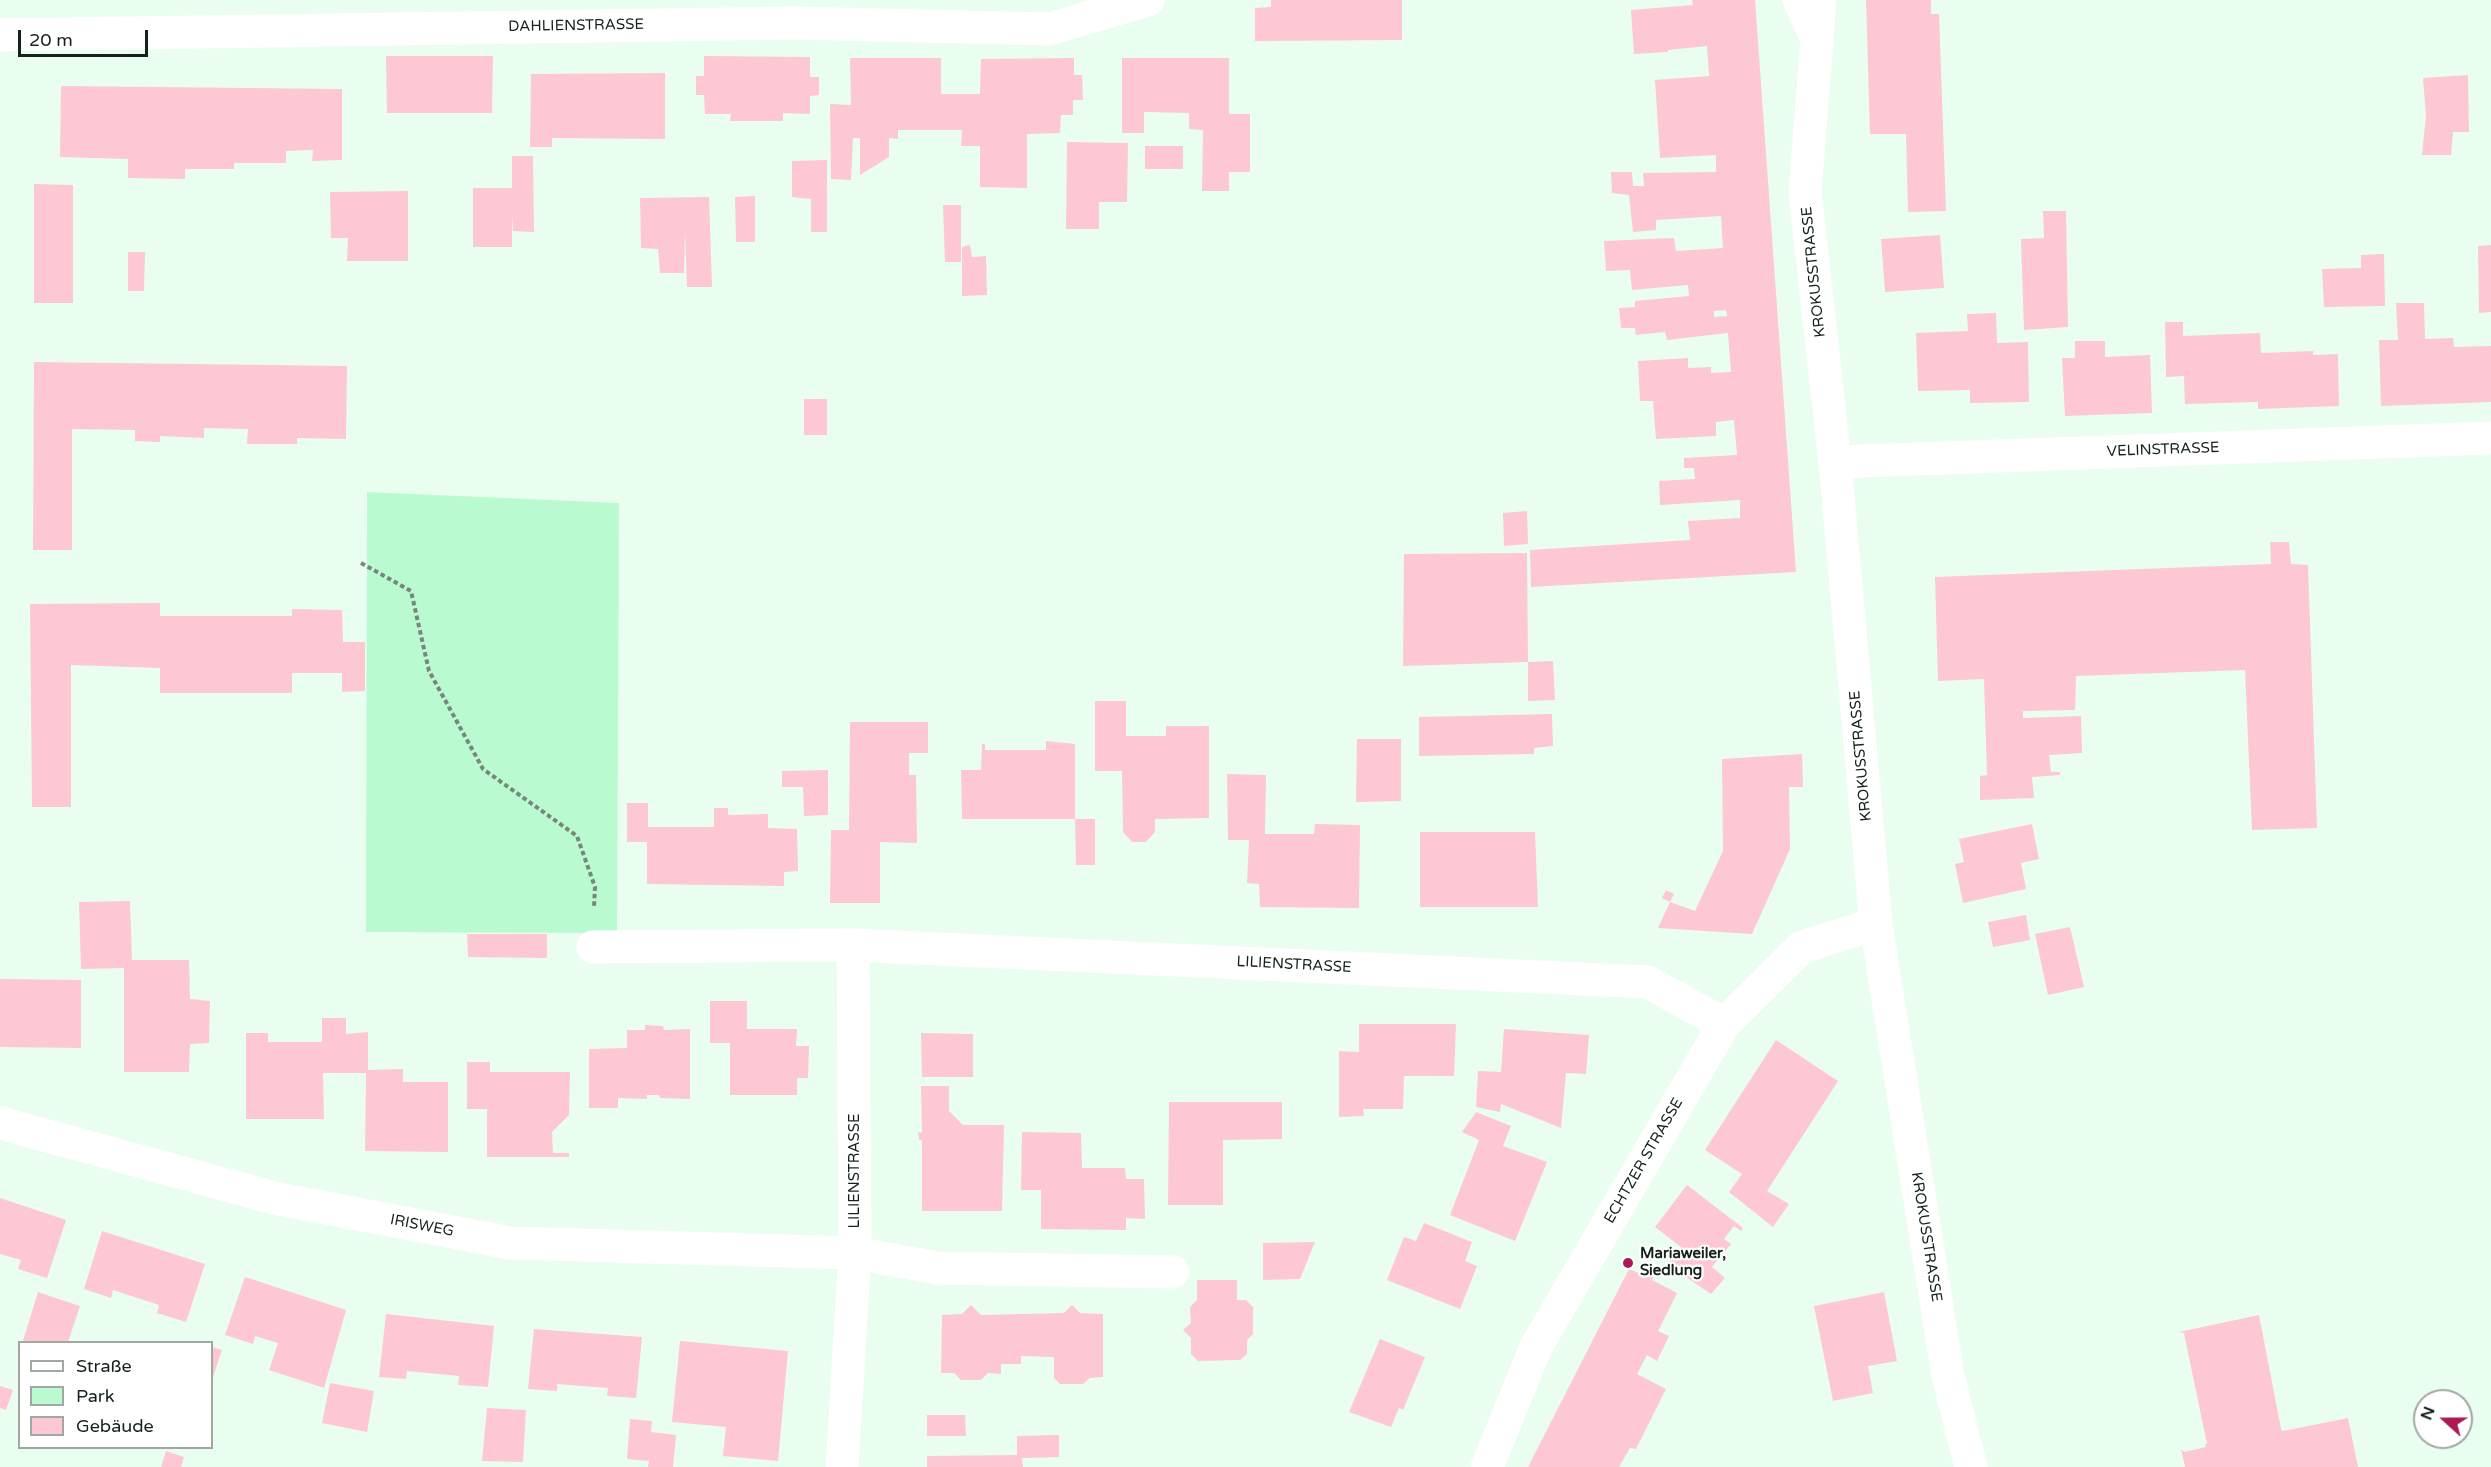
<!DOCTYPE html>
<html>
<head>
<meta charset="utf-8">
<style>
  body { margin:0 }
  #map { position:relative; width:2491px; height:1467px; overflow:hidden; background:#e9feef; font-family:"Varela Round",sans-serif }
  canvas { display:block }
  .legend { position:absolute; left:18px; top:1341px; width:195px; height:108px; box-sizing:border-box; background:#fff; border:2px solid #a1a7a3; margin:0; padding:8px 10px; list-style:none; font-size:18px; color:#15221a }
  .legend li { display:flex; align-items:center; gap:12px; height:30px }
  .legend b { width:30px; border:2px solid #a1a7a3 }
  .north { position:absolute; left:2413px; top:1389px; width:60px; height:60px; box-sizing:border-box; background:#fff; border:2px solid #a1a7a3; border-radius:50%; rotate:291deg; font-size:16px; font-weight:700; line-height:24px; text-align:center; color:#15221a }
  .north::after { content:''; display:block; margin:auto; width:21px; height:27px; background:#aa1a55; clip-path:polygon(50% 0,100% 100%,50% 72%,0 100%) }
  .scale { position:absolute; left:18px; top:30px; width:130px; height:27px; box-sizing:border-box; border:3px solid #15221a; border-top:0; padding-left:8px; font-size:18px; line-height:21px; white-space:nowrap; color:#15221a; -webkit-text-stroke:4px #fff; paint-order:stroke }
</style>
</head>
<body>
<div id="map">
<canvas width="2491" height="1467"></canvas>
<ul class="legend">
<li><b style="height:8px;background:#fff"></b>Straße</li>
<li><b style="height:16px;background:#bafad0"></b>Park</li>
<li><b style="height:16px;background:#fdc8d4"></b>Gebäude</li>
</ul>
<div class="north">N</div>
<div class="scale">20 m</div>
</div>
<script>
const g = document.querySelector('canvas').getContext('2d');
g.lineJoin = 'round';
function fillPath(path, color) { g.fillStyle = color; g.fill(path, 'evenodd'); }
const toPath = rows => new Path2D(rows.map(r => 'M' + r).join(''));
function stroke(path, color, width, dash) { g.strokeStyle = color; g.lineWidth = width; g.lineCap = dash ? 'butt' : 'round'; g.setLineDash(dash || []); g.stroke(path); }
function label(font, color, halo, rows, align = 'center') {
  g.font = font + ' "Varela Round",sans-serif'; g.lineWidth = 4.5; g.setLineDash([]); g.textBaseline = 'middle'; g.strokeStyle = halo; g.fillStyle = color; for (const [text, x, y, turn = 0] of rows) {
    g.save(); g.translate(x, y); g.rotate((+turn || 0) * Math.PI / 180); g.textAlign = isNaN(turn) ? turn : align; if (halo) g.strokeText(text, 0, 0); g.fillText(text, 0, 0); g.restore();
  }
}
fillPath(toPath([
  [367,492,619,503,617,933,366,932]
]), '#bafad0');
fillPath(toPath([
  [1271,0,1402,0,1402,40,1255,41,1255,8,1271,7],
  [1692,0,1755,0,1796,572,1531,587,1530,550,1690,540,1688,521,1740,518,1740,500,1660,505,1659,481,1695,479,1694,468,1684,468,1684,458,1737,455,1734,420,1716,422,1716,436,1656,439,1653,401,1640,401,1638,361,1688,358,1688,368,1711,367,1711,373,1731,372,1728,333,1667,340,1665,332,1636,335,1635,328,1621,328,1619,308,1635,307,1635,301,1689,296,1688,285,1632,290,1630,270,1606,271,1604,241,1674,238,1676,251,1723,248,1721,216,1656,220,1656,230,1633,232,1629,195,1612,193,1611,172,1632,172,1633,186,1644,186,1643,173,1716,172,1716,155,1660,158,1655,80,1709,76,1707,46,1668,50,1668,52,1634,54,1631,10,1693,5],
  [1726,310,1727,316,1714,317,1714,311],
  [1866,0,1931,0,1931,14,1939,14,1946,211,1908,212,1906,134,1870,134],
  [386,56,493,56,492,113,387,113],
  [704,56,810,57,810,77,819,77,819,95,810,96,810,114,783,113,783,121,730,121,731,114,705,114,704,95,696,95,696,76,704,76],
  [850,58,941,58,941,94,980,94,981,59,1074,58,1074,75,1082,75,1083,100,1073,100,1073,115,1061,115,1060,133,1027,134,1027,188,980,187,980,146,961,146,962,130,898,130,898,139,889,138,889,157,860,175,860,138,853,138,851,180,831,179,830,104,851,105],
  [1122,58,1229,58,1229,114,1250,114,1250,172,1229,172,1229,191,1202,191,1203,130,1189,129,1189,113,1144,112,1144,133,1122,133],
  [665,73,665,139,552,138,552,147,530,147,531,74],
  [2468,75,2469,132,2453,132,2451,155,2422,155,2426,116,2423,78],
  [61,86,342,89,342,160,312,161,313,150,286,151,286,163,234,163,234,169,185,169,185,179,128,178,128,159,60,157],
  [1067,142,1128,143,1127,202,1099,202,1099,229,1066,229],
  [1145,146,1183,146,1183,169,1145,169],
  [512,156,533,156,534,232,513,231,512,213,512,247,473,247,473,188,512,188],
  [827,160,827,232,811,232,811,199,792,197,792,161],
  [34,184,73,185,73,303,34,303],
  [408,191,408,261,347,261,348,238,331,238,330,192],
  [755,196,755,242,736,242,735,197],
  [709,197,712,287,687,287,685,230,684,273,660,273,658,249,641,248,640,198],
  [943,205,961,205,961,262,945,262],
  [2043,211,2066,211,2068,327,2024,330,2021,239,2044,238],
  [1940,235,1944,288,1885,292,1881,239],
  [970,245,972,257,986,256,987,295,962,296,962,247],
  [2491,245,2491,312,2479,313,2478,246],
  [128,252,145,252,144,291,128,291],
  [2384,254,2385,306,2324,307,2322,269,2361,268,2361,255],
  [2396,303,2424,303,2425,339,2453,338,2454,347,2491,346,2491,402,2381,406,2379,340,2398,340],
  [1996,313,1997,343,2028,342,2029,402,1970,403,1970,390,1918,391,1916,333,1968,331,1967,314],
  [2165,322,2183,322,2183,336,2260,333,2261,353,2313,351,2313,355,2338,354,2339,406,2258,409,2258,402,2185,404,2184,376,2166,377],
  [2075,341,2105,341,2105,357,2150,355,2152,413,2065,416,2062,358,2075,358],
  [34,362,347,366,346,439,297,438,297,444,247,444,248,429,204,428,204,438,160,436,160,442,135,441,135,430,72,429,72,550,33,550],
  [804,399,827,399,827,435,804,435],
  [1527,511,1528,544,1504,546,1503,513],
  [2270,542,2289,542,2291,564,2308,565,2317,828,2252,830,2245,670,2076,676,2075,710,2023,711,2023,718,2081,716,2082,753,2049,755,2051,772,2060,772,2060,775,2032,777,2034,798,1980,800,1980,776,1987,775,1984,679,1938,681,1935,577,2271,564],
  [1527,553,1528,662,1403,666,1404,554],
  [160,603,160,616,292,616,292,609,342,610,343,642,365,642,365,691,342,692,342,673,292,673,292,693,160,693,160,668,71,665,71,807,32,807,30,604],
  [1553,661,1555,700,1528,701,1528,662],
  [1095,701,1126,701,1126,736,1166,736,1166,726,1209,726,1209,818,1155,819,1155,832,1146,842,1132,842,1123,832,1122,771,1095,771],
  [1552,714,1553,746,1534,748,1534,754,1419,756,1419,717],
  [850,722,928,722,928,753,909,753,909,775,916,775,917,843,880,842,880,903,830,903,831,830,849,830],
  [1357,739,1401,739,1401,801,1356,802],
  [1046,741,1075,744,1075,819,962,819,961,770,981,770,982,744,985,744,985,750,1046,750],
  [1802,754,1803,787,1789,787,1790,849,1752,934,1658,928,1670,902,1662,898,1666,890,1674,894,1670,902,1695,911,1723,851,1722,759],
  [828,770,828,815,804,816,803,787,782,787,782,771],
  [1227,774,1266,775,1265,834,1314,834,1315,824,1360,825,1359,908,1260,907,1259,884,1247,883,1249,840,1228,840],
  [627,803,648,803,648,827,714,827,714,808,728,808,728,815,768,814,768,828,797,829,798,871,784,872,784,886,647,884,647,842,627,842],
  [1075,819,1095,819,1095,865,1076,865],
  [2032,824,2039,859,2021,863,2026,889,1963,903,1955,864,1964,862,1959,839],
  [1420,832,1535,832,1538,907,1420,907],
  [130,901,132,960,189,960,190,999,210,1001,209,1043,190,1044,189,1072,124,1072,124,968,81,969,79,902],
  [2026,915,2030,940,1993,947,1988,922],
  [2070,927,2084,987,2048,995,2035,934],
  [467,934,547,934,547,958,468,957],
  [0,979,81,980,81,1048,0,1047],
  [710,1001,747,1001,747,1029,797,1029,796,1046,809,1046,808,1078,797,1078,797,1095,730,1095,730,1043,710,1043],
  [322,1018,346,1018,346,1034,368,1032,368,1070,403,1069,403,1082,448,1082,448,1152,365,1151,366,1073,323,1073,324,1119,246,1119,246,1033,268,1033,268,1042,322,1042],
  [1359,1024,1456,1024,1454,1076,1404,1076,1403,1109,1363,1109,1364,1116,1339,1117,1339,1051,1359,1052],
  [645,1025,663,1026,664,1030,690,1029,690,1099,660,1098,659,1095,647,1095,647,1099,618,1098,618,1108,589,1108,589,1049,627,1048,627,1030,645,1030],
  [1504,1029,1589,1035,1586,1074,1566,1073,1561,1128,1501,1104,1500,1112,1476,1107,1478,1071,1501,1072],
  [921,1033,973,1034,973,1077,922,1077],
  [1776,1040,1838,1081,1767,1191,1789,1204,1773,1227,1729,1192,1742,1174,1705,1150],
  [467,1062,490,1062,490,1072,570,1072,569,1115,552,1132,553,1153,569,1153,569,1157,487,1157,487,1109,467,1109],
  [921,1086,949,1086,949,1111,963,1125,1004,1125,1002,1211,922,1211,922,1140,919,1140,918,1132,922,1133],
  [1169,1102,1282,1102,1282,1139,1223,1140,1223,1205,1168,1205],
  [1476,1112,1511,1126,1503,1146,1547,1162,1515,1241,1450,1215,1479,1140,1462,1132],
  [1022,1132,1081,1133,1082,1168,1125,1168,1126,1179,1144,1179,1145,1219,1126,1218,1126,1230,1041,1229,1041,1190,1021,1190],
  [1687,1185,1743,1228,1741,1231,1734,1226,1724,1239,1731,1244,1712,1267,1725,1278,1711,1294,1667,1264,1681,1247,1655,1227],
  [0,1198,66,1220,47,1278,18,1269,21,1260,0,1254],
  [1424,1223,1472,1242,1465,1261,1477,1266,1460,1309,1387,1280,1404,1237,1416,1241],
  [102,1231,205,1264,186,1322,157,1313,159,1305,113,1290,111,1298,84,1289],
  [1315,1242,1300,1279,1263,1280,1263,1243],
  [1645,1267,1655,1272,1652,1280,1677,1293,1658,1331,1669,1336,1657,1361,1647,1355,1637,1374,1666,1389,1636,1449,1630,1448,1619,1467,1528,1467,1629,1269,1641,1274],
  [245,1277,346,1310,324,1388,269,1370,278,1343,255,1336,253,1344,225,1335],
  [1197,1280,1237,1280,1237,1300,1246,1300,1253,1307,1253,1334,1247,1340,1247,1354,1240,1360,1198,1361,1191,1354,1191,1338,1183,1330,1191,1323,1190,1307,1197,1300],
  [38,1292,80,1306,68,1342,23,1341],
  [1884,1292,1897,1361,1868,1366,1873,1393,1833,1401,1814,1306],
  [971,1305,981,1315,1064,1313,1072,1305,1080,1313,1103,1314,1103,1377,1090,1378,1083,1384,1060,1384,1054,1378,1054,1357,1021,1356,1021,1364,1001,1364,1001,1374,988,1373,981,1380,961,1380,954,1373,941,1373,942,1315,962,1314],
  [386,1314,494,1326,488,1387,458,1385,459,1376,407,1371,406,1379,379,1377],
  [2259,1315,2281,1429,2283,1431,2348,1418,2358,1467,2185,1467,2181,1449,2184,1452,2206,1447,2205,1444,2207,1444,2184,1333,2179,1332],
  [534,1329,642,1337,636,1398,607,1396,608,1388,582,1386,557,1384,557,1391,528,1389],
  [1380,1339,1425,1357,1403,1410,1399,1408,1391,1427,1349,1412],
  [680,1341,788,1351,778,1461,723,1456,726,1427,672,1422],
  [212,1347,222,1350,212,1380],
  [330,1383,374,1391,367,1432,322,1423],
  [0,1386,13,1390,6,1410,0,1408],
  [487,1408,526,1410,523,1462,482,1461],
  [927,1415,965,1415,966,1436,927,1436],
  [630,1419,652,1421,651,1432,676,1435,673,1467,648,1467,649,1461,627,1459],
  [1059,1435,1059,1457,1022,1458,1023,1467,927,1467,927,1456,1017,1455,1017,1436],
  [166,1451,184,1457,181,1467,161,1467]
]), '#fdc8d4');
stroke(toPath([
  [361,563,411,591,429,671,483,769,577,836,595,887,594,907]
]), '#77877c', 4, [4.5, 3]);
stroke(toPath([
  [1799,0,1817,39],
  [0,35,795,23,1049,29,1148,0],
  [1835,462,2491,438],
  [593,947,853,945,1648,982,1724,1024],
  [0,1123,274,1198,510,1243,855,1253,937,1268,1173,1272],
  [842,1467,855,1253,853,945]
]), '#fff', 33);
stroke(toPath([
  [1820,0,1805,192,1835,462,1876,924,1948,1376,1971,1467],
  [1487,1467,1536,1347,1724,1024,1802,947,1876,924]
]), '#fff', 33);
for (const [x, y, r, color] of [
  [1628,1263,6,"#aa1a55"]
]) { const dot = new Path2D(); dot.arc(x, y, r, 0, 2 * Math.PI); g.fillStyle = color; g.fill(dot); stroke(dot, '#fff', 2); }
label('15px', '#15221a', '#fff', [
  ["DAHLIENSTRASSE",576,26,-1],
  ["KROKUSSTRASSE",1814,272,-96],
  ["VELINSTRASSE",2163,450,-2],
  ["KROKUSSTRASSE",1861,756,-95],
  ["LILIENSTRASSE",1294,965,3],
  ["ECHTZER STRASSE",1644,1161,-60],
  ["LILIENSTRASSE",855,1171,-90],
  ["IRISWEG",422,1226,11],
  ["KROKUSSTRASSE",1926,1237,81]
]);
label('bold 15px', '#15221a', '#fff', [
  ["Mariaweiler,",1640,1254],
  ["Siedlung",1640,1271]
], 'left');
</script>
</body>
</html>
